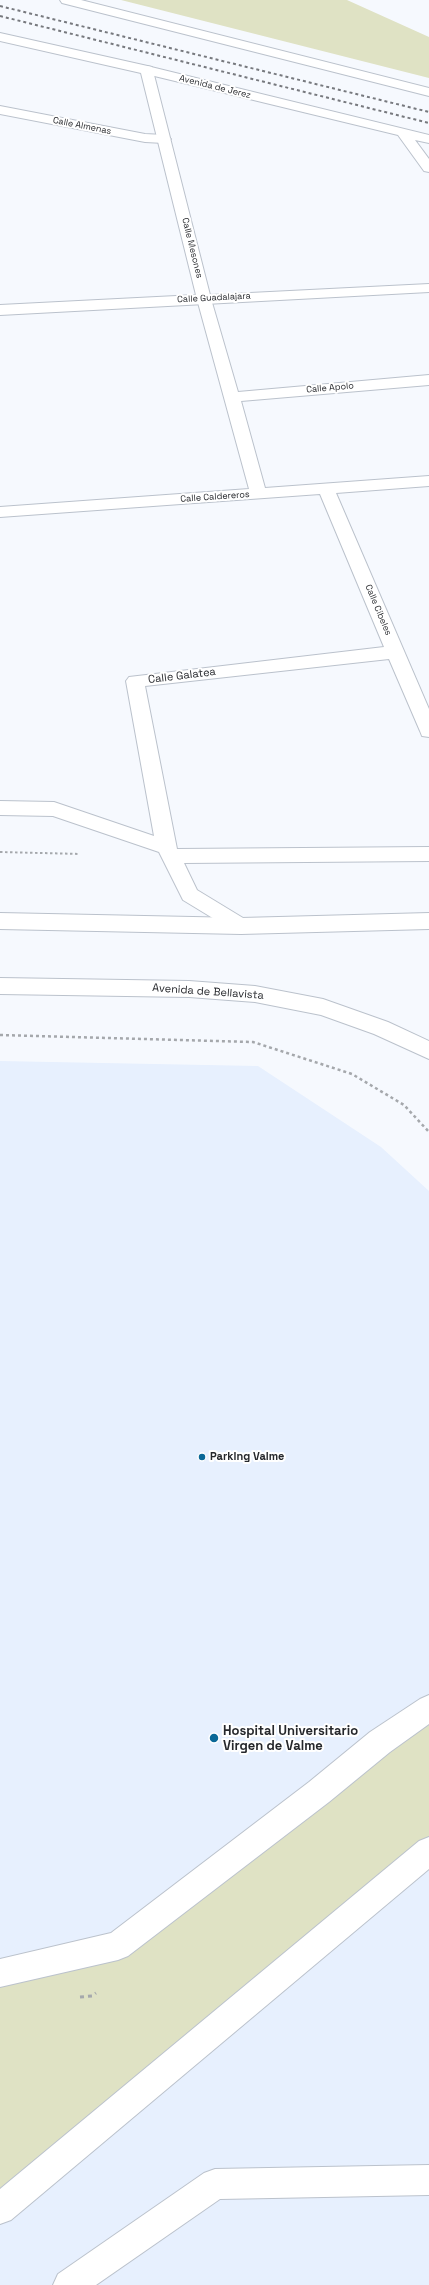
<!DOCTYPE html>
<html>
<head>
<meta charset="utf-8">
<style>
  body { margin:0 }
  canvas { display:block; background:#f6f9fe }
</style>
</head>
<body>
<canvas width="429" height="2285"></canvas>
<script>
const g = document.querySelector('canvas').getContext('2d');
g.lineJoin = 'round';
function fillPath(path, color) { g.fillStyle = color; g.fill(path, 'evenodd'); }
const toPath = rows => new Path2D(rows.map(r => 'M' + r).join(''));
function stroke(path, color, width, dash) { g.strokeStyle = color; g.lineWidth = width; g.lineCap = dash ? 'butt' : 'round'; g.setLineDash(dash || []); g.stroke(path); }
function label(font, color, halo, rows, align = 'center') {
  g.font = font + ' "Space Grotesk",sans-serif'; g.lineWidth = 4; g.setLineDash([]); g.textBaseline = 'middle'; g.strokeStyle = halo; g.fillStyle = color; for (const [text, x, y, turn = 0] of rows) {
    g.save(); g.translate(x, y); g.rotate((+turn || 0) * Math.PI / 180); g.textAlign = isNaN(turn) ? turn : align; if (halo) g.strokeText(text, 0, 0); g.fillText(text, 0, 0); g.restore();
  }
}
fillPath(toPath([
  [0,1061,258,1066,381,1147,429,1191,429,2285,0,2285]
]), '#e7f0fe');
fillPath(toPath([
  [121,0,347,0,429,37,429,78],
  [429,1708,429,1851,0,2209,0,1973,118,1946]
]), '#dfe2c4');
const service = toPath([
  [429,1695,429,1724,390,1752,329,1802,128,1956,118,1960,0,1987,0,1959,111,1933,309,1782,370,1732,420,1699,429,1695],
  [429,1837,429,1869,11,2220,0,2224,0,2189,419,1841,429,1837],
  [429,2165,429,2195,220,2199,96,2285,53,2285,58,2274,204,2173,215,2169,429,2165]
]);
const minor = toPath([
  [60,0,81,0,429,88,429,96,62,3,60,0],
  [147,66,429,135,429,143,415,140,429,159,429,172,424,171,398,135,142,73,140,70,142,67,147,66],
  [0,106,145,134,164,135,171,139,164,143,145,142,0,114,0,106],
  [204,295,211,299,238,392,429,375,429,385,241,401,265,488,429,476,429,486,336,493,429,709,429,737,422,736,420,731,389,659,145,686,177,849,429,847,429,861,184,863,197,890,248,921,251,926,248,931,241,934,234,931,183,900,159,852,53,816,0,815,0,801,54,802,154,836,126,681,129,677,384,647,320,494,0,517,0,507,249,489,197,299,204,295]
]);
const tertiary = toPath([
  [0,33,152,67,210,295,429,284,429,292,0,315,0,305,196,295,141,73,0,41,0,33]
]);
const primary = toPath([
  [0,913,241,918,429,913,429,929,241,934,0,929,0,913],
  [0,978,189,981,255,986,323,999,388,1022,429,1041,429,1059,374,1034,321,1015,255,1002,189,997,0,994,0,978]
]);
stroke(service, '#bbc2cc', 2);
stroke(minor, '#bbc2cc', 2);
stroke(tertiary, '#bbc2cc', 2);
stroke(primary, '#bbc2cc', 2);
stroke(toPath([
  [0,852,80,854]
]), '#a5a8ac', 2, [2.5, 2.5]);
stroke(toPath([
  [0,1035,253,1042,352,1074,404,1105,429,1132]
]), '#a5a8ac', 2.5, [3, 3]);
stroke(toPath([
  [80,1997,92,1996,96,1993]
]), '#a5a8ac', 3, [4, 4]);
fillPath(service, '#fff');
fillPath(minor, '#fff');
fillPath(tertiary, '#fff');
fillPath(primary, '#fff');
stroke(toPath([
  [0,6,429,112],
  [0,16,429,123]
]), '#77797e', 2, [3, 3]);
for (const [x, y, r, color] of [
  [202,1457,4,"#0b6897"],
  [214,1738,5,"#0b6897"]
]) { const dot = new Path2D(); dot.arc(x, y, r, 0, 2 * Math.PI); g.fillStyle = color; g.fill(dot); stroke(dot, '#fff', 1.5); }
label('9px', '#26282c', '#fff', [
  ["Avenida de Jerez",215,87,14],
  ["Calle Almenas",82,126,11],
  ["Calle Mesones",192,248,76],
  ["Calle Guadalajara",214,298,-3],
  ["Calle Apolo",330,388,-5],
  ["Calle Caldereros",215,497,-4],
  ["Calle Cibeles",378,610,67]
]);
label('11px', '#26282c', '#fff', [
  ["Calle Galatea",182,676,-7],
  ["Avenida de Bellavista",208,992,4]
]);
label('bold 11px', '#26282c', '#fff', [
  ["Parking Valme",210,1457]
], 'left');
label('bold 13px', '#26282c', '#fff', [
  ["Hospital Universitario",223,1731],
  ["Virgen de Valme",223,1746]
], 'left');
</script>
</body>
</html>
